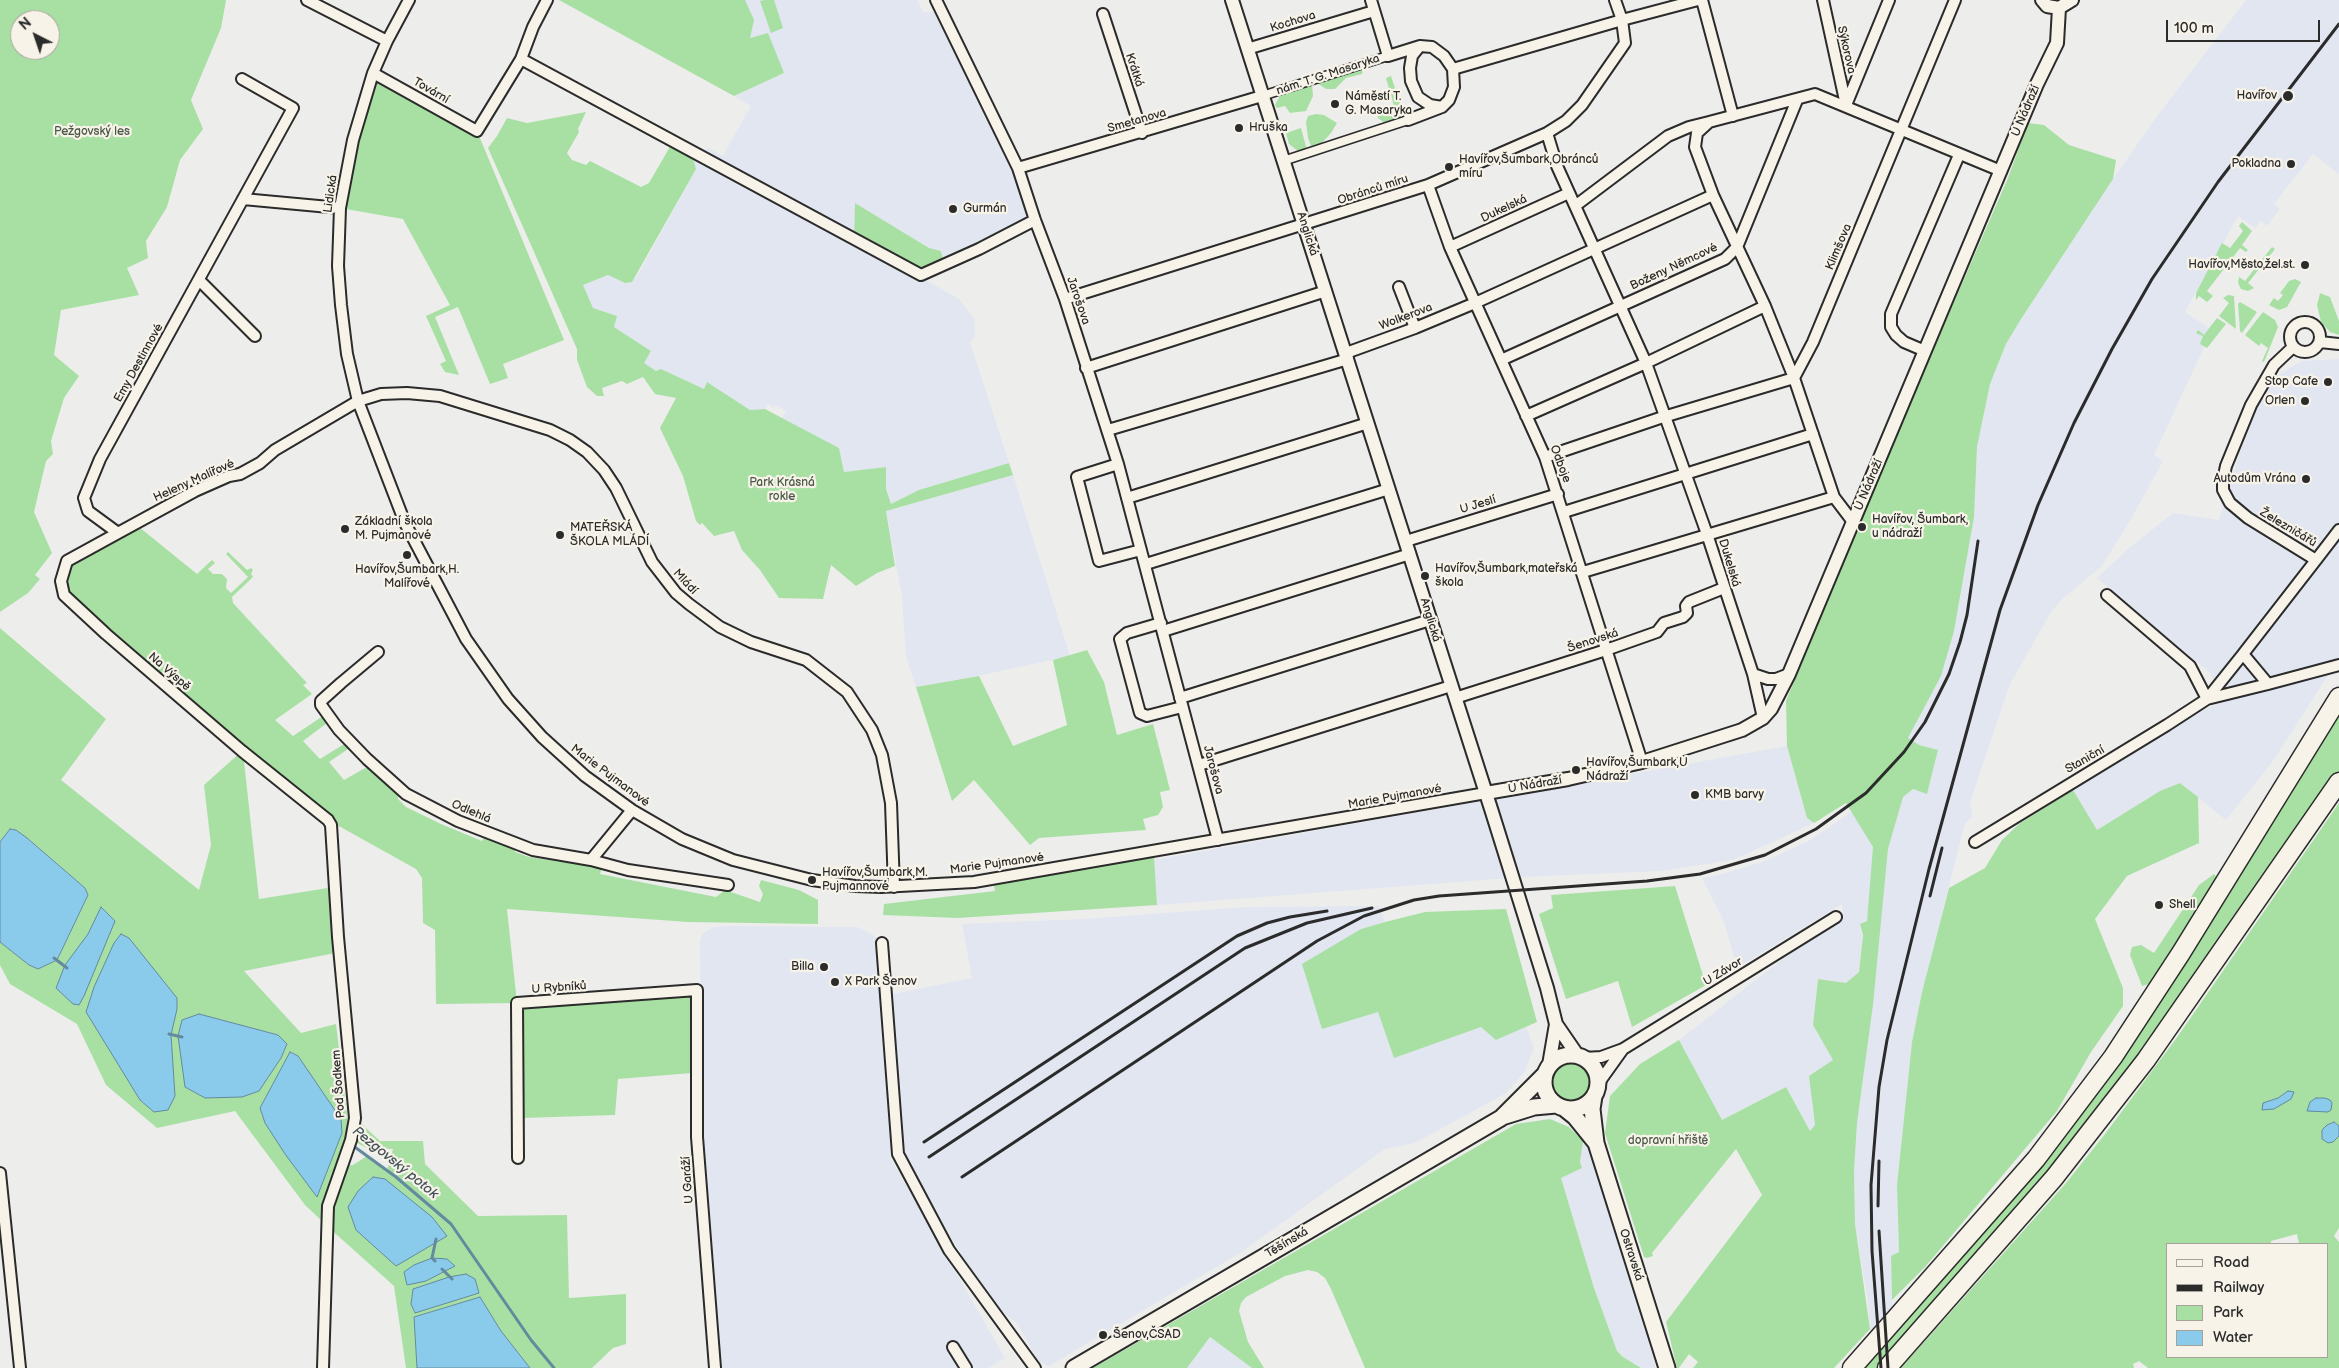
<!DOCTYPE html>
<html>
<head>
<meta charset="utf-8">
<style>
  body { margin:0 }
  #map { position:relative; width:2339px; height:1368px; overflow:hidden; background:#ededec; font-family:"Balsamiq Sans",sans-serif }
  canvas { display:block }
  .legend { position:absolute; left:2166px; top:1243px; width:162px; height:115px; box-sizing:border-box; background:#f7f3e8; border:1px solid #a5a39c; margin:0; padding:6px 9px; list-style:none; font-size:15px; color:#2b2b2b }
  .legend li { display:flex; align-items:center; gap:10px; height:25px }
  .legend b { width:25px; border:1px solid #a5a39c }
  .north { position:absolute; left:10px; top:10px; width:50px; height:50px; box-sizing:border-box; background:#f7f3e8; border:1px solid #a5a39c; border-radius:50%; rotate:319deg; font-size:14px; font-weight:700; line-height:20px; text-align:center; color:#2b2b2b }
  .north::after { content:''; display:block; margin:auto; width:18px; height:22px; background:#2b2b2b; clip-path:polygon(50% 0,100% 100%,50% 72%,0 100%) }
  .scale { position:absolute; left:2166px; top:20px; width:154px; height:22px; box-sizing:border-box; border:2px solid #2b2b2b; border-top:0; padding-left:6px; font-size:15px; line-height:18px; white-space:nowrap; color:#2b2b2b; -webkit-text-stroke:4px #f7f3e8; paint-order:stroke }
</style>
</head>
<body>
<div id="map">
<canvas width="2339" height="1368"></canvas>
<ul class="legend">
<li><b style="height:6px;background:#f7f3e8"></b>Road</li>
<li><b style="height:6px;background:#2b2b2b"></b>Railway</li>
<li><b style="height:14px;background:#a8e0a4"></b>Park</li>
<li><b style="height:14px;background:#8acaeb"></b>Water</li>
</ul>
<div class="north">N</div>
<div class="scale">100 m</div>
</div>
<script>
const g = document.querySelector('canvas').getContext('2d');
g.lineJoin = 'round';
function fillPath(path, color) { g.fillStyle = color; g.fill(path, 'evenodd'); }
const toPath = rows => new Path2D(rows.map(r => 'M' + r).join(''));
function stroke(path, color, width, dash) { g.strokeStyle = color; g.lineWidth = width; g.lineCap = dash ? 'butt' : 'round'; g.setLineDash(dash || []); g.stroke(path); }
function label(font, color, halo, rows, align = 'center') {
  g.font = font + ' "Balsamiq Sans",sans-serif'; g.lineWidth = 4.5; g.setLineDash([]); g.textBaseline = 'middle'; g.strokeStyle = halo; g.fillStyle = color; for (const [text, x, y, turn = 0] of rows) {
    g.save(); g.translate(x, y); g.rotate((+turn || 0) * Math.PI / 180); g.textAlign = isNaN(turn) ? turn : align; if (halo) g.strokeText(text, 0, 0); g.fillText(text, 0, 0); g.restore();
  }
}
fillPath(toPath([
  [666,0,917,0,923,12,934,12,982,106,1015,180,1031,222,944,265,941,251,929,248,855,203,854,239,959,299,974,318,975,337,970,342,1009,463,919,490,891,504,886,489,886,467,844,472,839,448,782,418,786,411,776,405,774,408,768,404,765,409,750,410,707,382,704,389,661,369,656,371,643,363,651,351,614,327,617,316,593,308,583,285,608,275,625,283,636,278,696,169,689,155,709,148,723,156,751,106,734,96,784,73,749,38],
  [2246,0,2339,0,2339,174,2313,154,2274,204,2280,209,2267,226,2261,221,2255,228,2238,216,2185,312,2212,330,2154,455,2163,461,2131,519,2102,566,2061,600,2051,612,2010,684,1970,802,1972,817,1965,823,1922,992,1912,1042,1897,1185,1899,1252,1891,1257,1892,1300,1897,1368,1873,1368,1868,1302,1855,1224,1854,1171,1857,1123,1873,1005,1888,849,1903,797,1913,789,1927,793,1938,750,1919,745,1908,738,1941,676,1954,631,1974,518,1977,447,1990,384,2006,344,2021,319,2113,179,2158,115],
  [2339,359,2339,658,2273,761,2226,820,2180,783,2160,791,2097,830,2073,790,2202,710,2222,703,2210,673,2097,578,2127,550,2173,513,2219,520,2247,429,2273,378,2302,361],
  [1013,475,1070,656,982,675,916,687,906,656,902,596,886,511],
  [1787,746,1807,818,1814,823,1733,860,1660,871,1523,877,1157,905,1154,860],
  [1858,807,1879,840,1867,920,1860,925,1862,936,1859,972,1846,983,1818,979,1813,1025,1833,1060,1812,1105,1815,1125,1810,1132,1786,1087,1722,1120,1679,1040,1843,912,1842,904,1737,968,1724,921,1702,878,1723,874,1767,860,1809,841],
  [1379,906,1385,922,1361,929,1378,1012,1394,1057,1481,1027,1496,1039,1526,1027,1534,1048,1525,1071,1506,1093,1415,1143,1385,1149,1240,1253,1049,1366,1039,1362,1017,1323,988,1301,906,1159,899,1106,893,994,972,978,962,924,1084,919,1246,907],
  [723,926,857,927,875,936,879,944,892,1161,1005,1358,988,1368,720,1368,705,1281,700,943,702,934,711,928],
  [1583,1141,1592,1154,1656,1368,1641,1368,1623,1357,1617,1351,1594,1288,1561,1178,1582,1168,1580,1162],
  [1210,1337,1252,1368,1187,1368]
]), '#e1e6f1');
fillPath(toPath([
  [0,0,226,0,221,28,191,100,203,129,180,160,167,207,146,241,148,258,127,268,139,295,61,310,54,355,79,376,64,398,51,441,53,454,46,461,34,512,52,553,35,575,40,579,28,593,0,612],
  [20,20,50,20,50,50,20,50],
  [559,0,745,0,754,20,750,38,768,33,784,73,734,96],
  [765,0,774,0,783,28,771,33,760,1],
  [1363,68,1362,74,1346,78,1335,89,1326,89,1317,83],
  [373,73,477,131,564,340,503,364,508,378,490,384,458,307,435,317,459,375,445,372,440,364,446,361,426,316,450,305,403,219,340,208],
  [1391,76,1405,119,1386,124,1378,118,1377,115,1380,111,1394,106,1386,78],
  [1312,84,1313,96,1306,111,1290,113,1285,106,1277,108,1275,105,1281,94],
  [586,112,578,129,579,132,567,153,572,160,586,165,590,161,641,187,649,183,671,145,693,159,696,169,632,282,625,283,608,275,583,285,593,308,617,316,614,327,651,351,644,363,656,371,661,369,704,389,707,382,750,410,765,409,839,448,844,472,886,467,886,489,891,504,919,490,1009,463,1013,475,886,511,895,566,877,573,856,586,831,565,823,599,779,598,760,570,742,550,734,531,714,536,702,523,700,525,696,521,683,476,660,428,676,398,655,394,643,377,627,384,622,381,602,388,604,396,597,396,587,387,577,360,577,349,488,148,497,136,507,118,527,123],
  [1316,114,1324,115,1337,123,1331,133,1318,147,1312,149,1308,138,1306,122,1308,116],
  [2028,123,2044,125,2069,145,2116,160,2113,179,2021,319,2006,344,1990,384,1977,447,1974,517,1954,631,1941,676,1908,738,1919,745,1938,750,1927,794,1913,789,1903,797,1888,849,1873,1005,1857,1123,1854,1171,1855,1224,1870,1329,1834,1368,1693,1368,1698,1362,1689,1354,1679,1368,1677,1368,1666,1322,1762,1195,1736,1149,1652,1253,1653,1256,1647,1258,1644,1257,1605,1133,1610,1096,1640,1064,1679,1040,1722,1120,1786,1087,1810,1131,1815,1125,1809,1076,1833,1060,1813,1025,1818,979,1846,983,1859,972,1863,935,1860,924,1867,921,1873,847,1846,803,1814,823,1807,818,1787,746,1786,701,1910,403,2008,178],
  [1301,128,1307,150,1299,152,1289,144,1286,133],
  [855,203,929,248,941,251,944,265,921,275,854,239],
  [2242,222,2252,231,2242,245,2248,250,2246,252,2240,248,2207,291,2213,296,2207,302,2199,296,2196,300,2196,293,2222,243,2230,248,2243,231,2239,226],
  [2272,247,2275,249,2248,283,2254,288,2248,291,2241,289,2238,283,2239,277,2245,281],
  [2295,279,2301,282,2287,307,2279,310,2269,305,2274,298,2278,301,2283,295,2280,293,2289,281],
  [2320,293,2330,297,2339,321,2339,335,2330,332,2321,322,2317,305],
  [2228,295,2234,296,2236,329,2219,316,2229,303,2223,298],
  [2240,302,2257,312,2242,333,2240,331,2238,304],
  [2263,312,2275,320,2278,327,2264,362,2262,361,2268,348,2261,343,2259,346,2245,335],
  [2217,318,2226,324,2207,348,2200,344,2203,336,2196,333,2198,330,2204,335],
  [139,527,197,574,212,560,215,563,208,569,213,574,222,574,227,579,226,588,231,593,248,577,226,554,228,552,247,570,251,568,253,570,251,574,253,577,232,597,233,603,307,683,303,685,312,694,275,720,293,736,326,714,331,720,303,741,320,759,349,741,354,745,329,762,344,780,367,767,398,792,398,799,406,807,441,824,482,841,485,835,515,845,515,852,529,857,602,868,600,874,716,897,725,890,760,902,763,894,759,886,761,880,799,890,818,900,818,924,688,922,507,909,517,1003,436,1004,435,930,423,923,422,878,416,869,328,820,243,752,259,899,334,887,340,952,244,971,301,1033,336,1024,349,1131,323,1203,322,1221,305,1205,235,1111,157,1128,106,1085,77,1024,10,984,0,965,0,942,29,965,38,969,57,960,88,895,85,888,27,838,10,829,0,842,0,628,106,719,61,780,199,890,211,845,204,785,242,751,78,607,61,581,77,559],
  [240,1026,279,1035,205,1098,185,1087],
  [291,1052,298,1056,333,1109,342,1133,317,1196,260,1108],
  [1087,650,1104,682,1117,735,1153,724,1170,790,1160,792,1163,807,1158,815,1143,819,1146,830,1039,838,1030,845,974,780,952,801,916,687,979,676,1013,746,1067,725,1053,660],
  [2339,709,2339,771,2175,1009,2089,1124,1900,1342,1876,1368,1860,1368,2004,1206],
  [2180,783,2198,797,2199,843,2127,876,2095,919,2123,988,2123,1006,2091,1052,2057,1111,1925,1267,1892,1300,1891,1256,1899,1252,1897,1185,1912,1042,1922,992,1949,888,1985,868,2002,840,2019,824,2073,790,2097,830,2160,791],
  [2339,803,2339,1126,2334,1122,2327,1125,2322,1130,2322,1139,2333,1142,2339,1136,2339,1228,2334,1236,2339,1242,2339,1368,2148,1368,2139,1361,2133,1364,2134,1368,1901,1368,2066,1183,2105,1134,2178,1036],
  [2297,1234,2299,1244,2328,1244,2328,1357,2168,1357,2168,1244,2271,1244,2271,1241],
  [1154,856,1157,905,958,918,883,915,884,904,995,891,994,885],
  [2214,874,2217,878,2149,984,2142,986,2130,955,2132,947,2141,945,2154,953,2199,885],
  [1675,886,1706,985,1632,1027,1618,981,1566,999,1539,914,1553,908,1551,895],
  [1506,909,1537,1022,1496,1040,1481,1027,1394,1058,1378,1012,1322,1029,1302,964,1361,929,1385,922,1425,912],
  [690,995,692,1073,618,1079,615,1115,522,1118,521,1007],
  '1550 1083a20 20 0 1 1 40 0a20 20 0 1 1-40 0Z',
  [355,1118,380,1141,423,1141,425,1164,478,1216,567,1215,569,1298,626,1294,626,1344,613,1348,592,1368,530,1368,501,1331,480,1297,414,1317,417,1368,406,1368,394,1286,327,1226,342,1166,353,1165,367,1156,387,1170,393,1149,367,1148,351,1140],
  [475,1279,479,1293,414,1312,411,1304,413,1289,429,1284],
  [1550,1119,1569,1127,1583,1141,1580,1162,1582,1168,1561,1178,1594,1288,1617,1351,1623,1357,1641,1368,1365,1368,1331,1289,1325,1278,1317,1272,1308,1270,1285,1276,1246,1297,1241,1303,1239,1311,1248,1342,1264,1368,1252,1368,1210,1337,1187,1368,1093,1368,1516,1124]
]), '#a8e0a4');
const water = toPath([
  [10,829,16,830,27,838,85,888,88,895,57,960,38,969,29,965,0,942,0,842,10,829],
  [101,907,115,921,84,996,79,1005,73,1004,56,988,65,965,88,934,101,907],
  [121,934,129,938,177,998,177,1009,171,1035,175,1096,168,1110,154,1112,140,1100,86,1012,94,987,114,943,121,934],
  [199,1014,278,1035,287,1044,281,1058,259,1091,242,1097,205,1098,185,1087,178,1036,182,1020,199,1014],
  [290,1052,298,1056,341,1119,342,1133,317,1197,285,1154,265,1123,260,1108,290,1052],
  [2288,1091,2294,1092,2291,1099,2274,1109,2262,1110,2263,1103,2278,1098,2288,1091],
  [2316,1098,2325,1098,2330,1100,2332,1103,2331,1110,2328,1112,2307,1111,2310,1102,2316,1098],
  [2334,1122,2339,1126,2339,1136,2333,1142,2328,1143,2322,1139,2322,1130,2327,1125,2334,1122],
  [373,1177,385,1179,432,1217,447,1236,396,1266,356,1230,348,1207,358,1191,373,1177],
  [432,1258,447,1259,455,1266,426,1281,407,1285,404,1272,414,1265,432,1258],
  [466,1274,475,1279,479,1293,415,1313,411,1304,413,1289,449,1277,466,1274],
  [480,1297,501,1331,530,1368,417,1368,414,1317,480,1297]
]);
fillPath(water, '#8acaeb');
stroke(water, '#648a9e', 1);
stroke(toPath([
  [54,958,67,968],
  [169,1034,182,1037],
  [352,1145,396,1177,451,1224,531,1340,554,1368],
  [435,1261,432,1258,436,1239],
  [442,1269,452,1279]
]), '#648a9e', 3);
const pedestrian = toPath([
  [1262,96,1388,56],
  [1283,161,1408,120]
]);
const minor = toPath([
  [307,0,387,41],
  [409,0,387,41,373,73,353,140,340,208,338,266,341,305,347,354,358,401,405,523,466,639,508,699,542,737,585,776,632,810,682,839,733,860,812,880,855,886,881,887,974,882,1486,793],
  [936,0,1018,168,1035,220,1065,299,1118,464,1218,840],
  [1371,0,1388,56,1420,46,1432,47,1444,56,1453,69,1454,87,1449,100,1442,107,1408,120],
  [1702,0,1733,116],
  [1823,0,1846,105],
  [1103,14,1142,133],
  [1420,46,1412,56,1410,68,1411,81,1418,97,1430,105,1442,107],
  [1247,49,1374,11],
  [521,59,533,27,547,0],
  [1453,69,1622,20,1698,0],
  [373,73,477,131,521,59,921,275,979,249,1035,220],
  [242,79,293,108,100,459,84,498,88,511,118,533,195,491,229,476,240,474,260,463,275,450,358,401,381,394,407,393,440,396,550,430,570,440,587,452,604,470,616,488,652,562,676,593,689,604,720,627,751,642,806,660,847,692,872,730,882,755,891,803,894,887],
  [1846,105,1889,0],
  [1547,133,1557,166,1646,363,1707,534,1753,674,1763,718],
  [1018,168,1262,96],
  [1428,185,1450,247,1545,457,1642,762],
  [243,199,340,208],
  [1575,206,1668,136,1689,127,1709,122],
  [1450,247,1569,193],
  [199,280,255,336],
  [1399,287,1415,328],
  [1065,299,1428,185,1547,133,1566,121,1582,105,1625,43,1622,20,1615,0],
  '2290 337a15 15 0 1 1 30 0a15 15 0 1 1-30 0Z',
  [2320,342,2339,344],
  [2293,347,2274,365,2251,405,2226,466,2223,480,2223,490,2230,503,2248,518,2316,560,2243,654,2268,684,2339,665],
  [1925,351,1904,342,1896,335,1891,327,1891,314,1959,155],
  [1346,353,1415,328,1475,303,1713,195],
  [1501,360,1725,259,1737,247,1797,100],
  [1086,368,1326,291],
  [1526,416,1646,363,1765,306],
  [1108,430,1348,359],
  [1545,457,1660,418,1794,378,1813,342,1955,0],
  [1118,464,1077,477,1099,561,1141,550],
  [1127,498,1368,423],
  [1564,512,1813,434],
  [1853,522,1834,497,1794,378,1765,306,1713,195,1695,147,1697,133,1709,122,1815,94,2001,171],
  [118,533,67,561,61,581,64,595,106,634,242,751,328,820,331,825,338,937,355,1118,351,1140,328,1206,323,1368],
  [1406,541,1558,494],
  [2316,560,2339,530],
  [1146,564,1389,489],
  [1583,572,1834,497],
  [2107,595,2190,666,2207,699,2243,654],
  [1161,623,1127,633,1120,639,1140,713,1147,716,1182,707],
  [1163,631,1410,554],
  [378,652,341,683,321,701,321,705,339,730,367,759,406,794,458,821,533,850,591,860,628,870,728,885],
  [1753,674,1768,679,1776,679,1789,674],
  [1180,698,1430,620],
  [1455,698,1606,650,1657,632,1664,623,1683,617,1687,613,1686,606,1689,602,1724,588],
  [1199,765,1451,686],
  [1975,842,2167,725,2207,699,2268,684],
  [591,860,632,810],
  [882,943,898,1154,949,1250,1035,1368],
  [1584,1058,1601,1057,1623,1049,1836,917],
  [1598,1084,1623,1049],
  [518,1158,517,1003,697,990,697,1137,715,1368],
  [0,1173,20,1368],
  [953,1347,966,1368]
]);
const tertiary = toPath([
  [1232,0,1492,812,1547,988,1556,1024,1578,1056],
  [2042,0,2047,6,2059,8,2072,0],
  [1486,793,1568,779,1642,762,1742,730,1763,718,1771,709,1789,674,2037,84,2057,43,2059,8],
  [1549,1065,1556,1024]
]);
const secondary = toPath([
  '1544 1082a27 27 0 1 1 54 0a27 27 0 1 1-54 0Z',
  [1594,1096,1592,1109,1596,1143,1667,1368],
  [1565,1109,1575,1117,1596,1143],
  [1502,1117,1534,1107,1556,1105],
  [1074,1368,1501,1118,1544,1075]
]);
const trunk = toPath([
  [1852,1368,2036,1159,2113,1057,2181,953,2339,697],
  [1887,1368,2054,1178,2146,1060,2339,782]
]);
stroke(pedestrian, '#2b2b2b', 11);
stroke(minor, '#2b2b2b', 14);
stroke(tertiary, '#2b2b2b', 16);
stroke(secondary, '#2b2b2b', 19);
stroke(trunk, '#2b2b2b', 21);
stroke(pedestrian, '#f7f3e8', 8);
stroke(minor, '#f7f3e8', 10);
stroke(tertiary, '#f7f3e8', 12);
stroke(secondary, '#f7f3e8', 15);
stroke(trunk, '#f7f3e8', 18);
stroke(toPath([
  [1930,896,1942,848],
  [924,1142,1237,936,1267,923,1290,917,1327,911],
  [929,1157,1245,948,1307,923,1372,908],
  [962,1177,1317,941,1364,916,1414,900,1439,896,1647,881,1700,874,1765,855,1816,829,1866,793,1904,752,1925,722,1949,674,1960,642,1967,615,1978,541],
  [1878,1206,1879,1161],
  [1879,1231,1888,1368],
  [1881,1368,1872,1251,1871,1185,1879,1087,1887,1040,1929,869,2000,610,2038,505,2074,423,2112,349,2152,279,2218,182,2339,24]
]), '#2b2b2b', 3);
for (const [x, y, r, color] of [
  [2288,96,6,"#2b2b2b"],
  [1335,104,5,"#2b2b2b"],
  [1239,128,5,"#2b2b2b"],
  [2291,164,5,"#2b2b2b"],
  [1449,167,5,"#2b2b2b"],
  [953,209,5,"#2b2b2b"],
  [2305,265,5,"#2b2b2b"],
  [2328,382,5,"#2b2b2b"],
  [2305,401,5,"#2b2b2b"],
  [2306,479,5,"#2b2b2b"],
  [1862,527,5,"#2b2b2b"],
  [345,529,5,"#2b2b2b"],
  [560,535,5,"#2b2b2b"],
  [407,555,5,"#2b2b2b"],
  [1425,576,5,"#2b2b2b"],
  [1576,770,5,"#2b2b2b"],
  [1695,795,5,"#2b2b2b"],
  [812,880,5,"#2b2b2b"],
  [2159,905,5,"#2b2b2b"],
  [824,967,5,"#2b2b2b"],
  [835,982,5,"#2b2b2b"],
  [1103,1335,5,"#2b2b2b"]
]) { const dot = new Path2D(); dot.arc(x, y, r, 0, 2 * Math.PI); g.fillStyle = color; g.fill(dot); stroke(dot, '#f7f3e8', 2); }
label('12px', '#2b2b2b', '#f7f3e8', [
  ["Kochova",1293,22,-17],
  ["Sýkorova",1846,50,77],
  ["Krátká",1134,70,72],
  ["nám. T. G. Masaryka",1328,75,-18],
  ["Tovární",431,91,30],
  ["U Nádraží",2026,111,-67],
  ["Smetanova",1137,121,-16],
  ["Obránců míru",1373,190,-18],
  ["Lidická",331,194,-82],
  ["Dukelská",1504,209,-25],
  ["Anglická",1307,234,72],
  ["Klimšova",1839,247,-67],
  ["Boženy Němcové",1674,267,-25],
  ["Jarošova",1078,301,71],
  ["Wolkerova",1406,317,-21],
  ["Emy Destinnové",139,363,-61],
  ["Odboje",1560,464,69],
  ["Heleny Malířové",194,481,-24],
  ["U Nádraží",1869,485,-67],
  ["U Jeslí",1478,505,-17],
  ["Železničářů",2288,528,31],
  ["Dukelská",1729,563,73],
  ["Mládí",685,582,47],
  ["Anglická",1430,620,73],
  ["Šenovská",1593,641,-18],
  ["Na Výspě",169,672,41],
  ["Staniční",2085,760,-30],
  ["Jarošova",1213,770,75],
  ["Marie Pujmanové",610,776,37],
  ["U Nádraží",1535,785,-10],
  ["Marie Pujmanové",1395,797,-10],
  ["Odlehlá",471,812,23],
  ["Marie Pujmanové",997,864,-8],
  ["U Závor",1723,972,-31],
  ["U Rybníků",559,988,-4],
  ["Pod Šodkem",339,1084,-94],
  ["U Garáží",688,1180,-94],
  ["Těšínská",1287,1243,-31],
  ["Ostravská",1631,1255,72]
]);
label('12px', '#2b2b2b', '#f7f3e8', [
  ["Havířov",2277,96,"right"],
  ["Náměstí T.",1345,97],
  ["G. Masaryka",1345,111],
  ["Hruška",1249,128],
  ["Havířov,Šumbark,Obránců",1459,160],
  ["míru",1459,174],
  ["Pokladna",2281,164,"right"],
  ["Gurmán",963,209],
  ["Havířov,Město,žel.st.",2295,265,"right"],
  ["Stop Cafe",2318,382,"right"],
  ["Orlen",2295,401,"right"],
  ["Autodům Vrána",2296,479,"right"],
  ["Havířov, Šumbark,",1872,520],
  ["u nádraží",1872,534],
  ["Základní škola",355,522],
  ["M. Pujmanové",355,536],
  ["MATEŘSKÁ",570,528],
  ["ŠKOLA MLÁDÍ",570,542],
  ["Havířov,Šumbark,mateřská",1435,569],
  ["škola",1435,583],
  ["Havířov,Šumbark,H.",407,570,"center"],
  ["Malířové",407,584,"center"],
  ["Havířov,Šumbark,U",1586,763],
  ["Nádraží",1586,777],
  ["KMB barvy",1705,795],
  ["Havířov,Šumbark,M.",822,873],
  ["Pujmannové",822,887],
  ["Shell",2169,905],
  ["Billa",814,967,"right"],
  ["X Park Šenov",845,982],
  ["Šenov,ČSAD",1113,1335]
], 'left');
label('12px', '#4a5849', '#f7f3e8', [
  ["Pežgovský les",92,132],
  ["Park Krásná",782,483],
  ["rokle",782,497],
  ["dopravní hřiště",1668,1141]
]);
label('italic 14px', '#43535b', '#f7f3e8', [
  ["Pezgovský potok",395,1163,39]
]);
</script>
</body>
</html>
